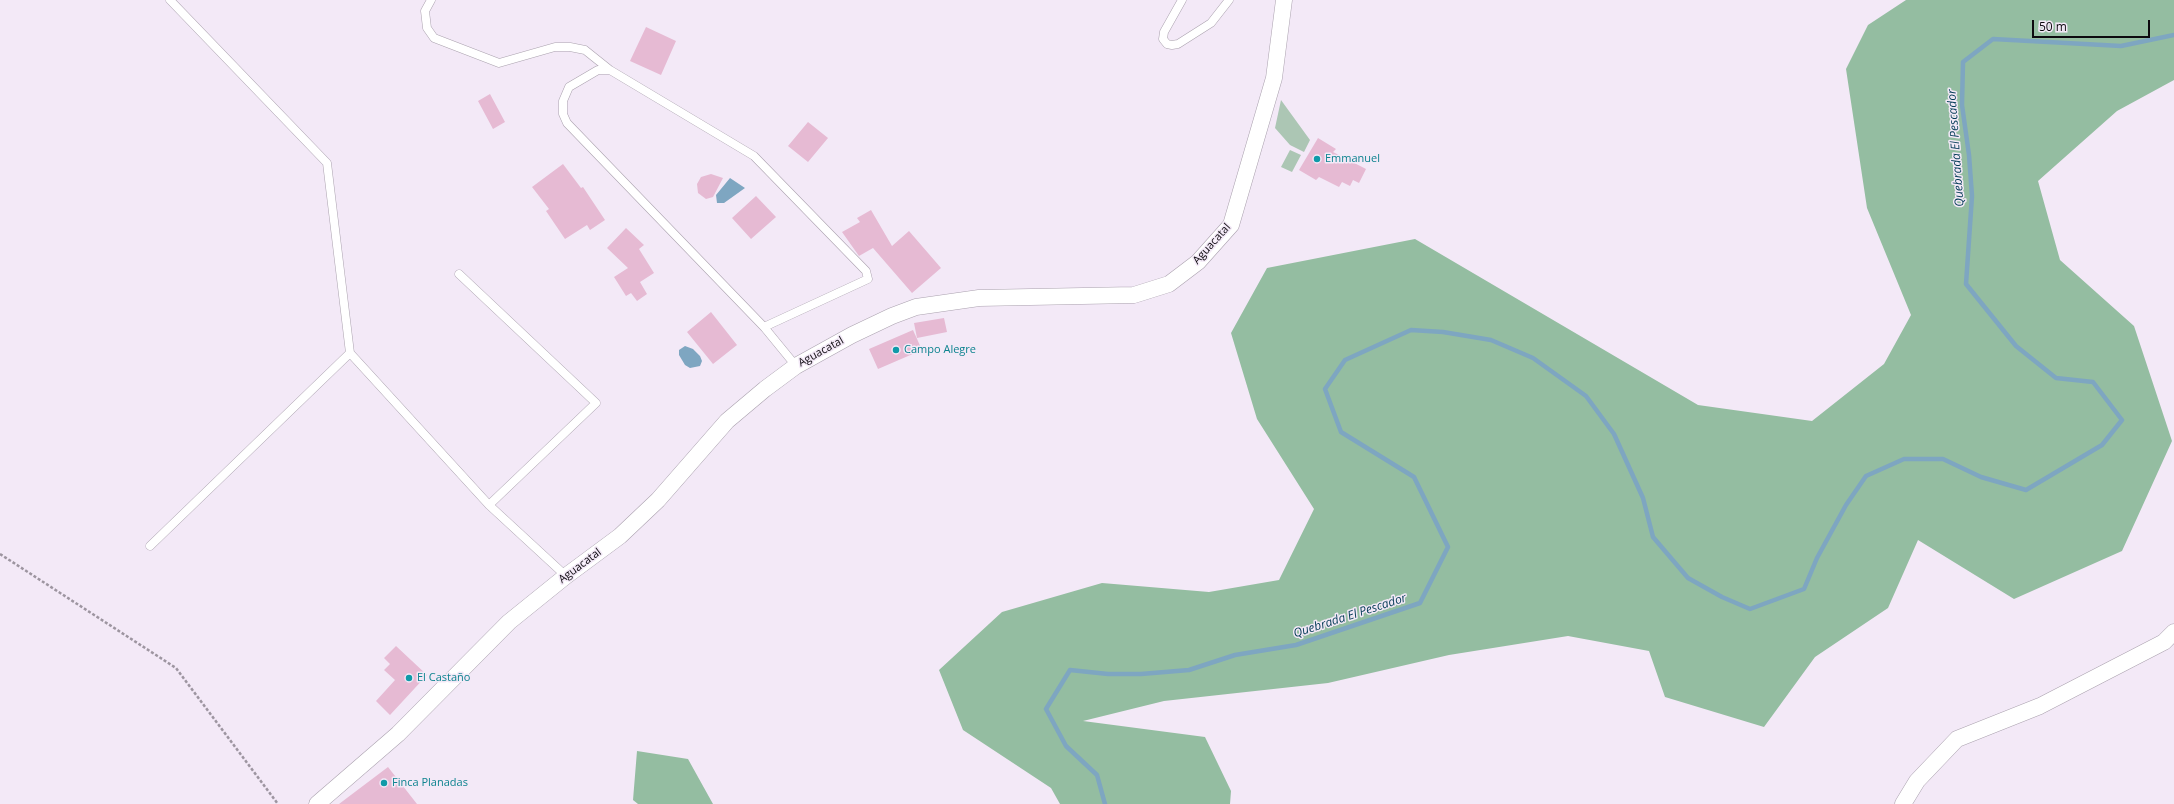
<!DOCTYPE html>
<html>
<head>
<meta charset="utf-8">
<style>
  body { margin:0 }
  #map { position:relative; width:2174px; height:804px; overflow:hidden; background:#f3e9f7; font-family:"Open Sans",sans-serif }
  canvas { display:block }
  .scale { position:absolute; left:2032px; top:20px; width:118px; height:18px; box-sizing:border-box; border:2px solid #0d0a0f; border-top:0; padding-left:5px; font-size:12px; line-height:14px; white-space:nowrap; color:#0d0a0f; -webkit-text-stroke:3px #f3e9f7; paint-order:stroke }
</style>
</head>
<body>
<div id="map">
<canvas width="2174" height="804"></canvas>
<div class="scale">50 m</div>
</div>
<script>
const g = document.querySelector('canvas').getContext('2d');
g.lineJoin = 'round';
function fillPath(path, color) { g.fillStyle = color; g.fill(path, 'evenodd'); }
const toPath = rows => new Path2D(rows.map(r => 'M' + r).join(''));
function stroke(path, color, width, dash) { g.strokeStyle = color; g.lineWidth = width; g.lineCap = dash ? 'butt' : 'round'; g.setLineDash(dash || []); g.stroke(path); }
function label(font, color, halo, rows, align = 'center') {
  g.font = font + ' "Open Sans",sans-serif'; g.lineWidth = 3; g.setLineDash([]); g.textBaseline = 'middle'; g.strokeStyle = halo; g.fillStyle = color; for (const [text, x, y, turn = 0] of rows) {
    g.save(); g.translate(x, y); g.rotate((+turn || 0) * Math.PI / 180); g.textAlign = isNaN(turn) ? turn : align; if (halo) g.strokeText(text, 0, 0); g.fillText(text, 0, 0); g.restore();
  }
}
fillPath(toPath([
  [1281,100,1310,140,1304,152,1290,145,1275,128],
  [1290,150,1301,155,1292,172,1281,167]
]), '#acc6b4');
fillPath(toPath([
  [1906,0,2174,0,2174,80,2117,111,2038,181,2060,260,2134,326,2172,441,2122,551,2014,599,1918,540,1888,608,1815,657,1764,727,1665,697,1649,651,1568,636,1449,655,1328,683,1164,701,1083,721,1205,737,1231,791,1230,804,1060,804,1051,788,963,730,939,670,1002,612,1102,583,1209,592,1279,580,1314,509,1257,419,1231,333,1267,268,1415,239,1698,405,1812,421,1884,364,1911,315,1867,208,1846,69,1868,25],
  [637,751,688,759,713,804,638,804,633,800]
]), '#94bda1');
fillPath(toPath([
  [730,178,745,188,724,203,717,203,716,195],
  [685,346,693,349,700,356,702,361,700,366,690,368,685,365,679,355,679,350]
]), '#7ea6c1');
stroke(toPath([
  [1105,804,1097,775,1066,746,1046,709,1070,670,1108,674,1141,674,1189,670,1235,655,1296,645,1420,603,1448,547,1414,477,1341,432,1325,389,1345,360,1411,330,1443,332,1491,340,1533,358,1586,396,1614,434,1643,498,1653,537,1688,578,1722,597,1750,609,1804,589,1817,558,1846,505,1866,476,1904,459,1943,459,1981,477,2026,490,2102,445,2122,420,2093,382,2056,378,2016,346,1966,284,1972,196,1969,155,1962,105,1963,62,1993,39,2121,46,2174,35]
]), '#7ea6c1', 4.5);
fillPath(toPath([
  [646,27,676,41,661,75,630,61],
  [490,94,505,122,493,129,478,101],
  [808,122,828,138,808,162,788,146],
  [1318,138,1336,149,1333,152,1366,169,1359,183,1353,180,1350,186,1342,182,1339,187,1319,177,1316,180,1299,170],
  [563,164,581,188,583,187,605,220,590,230,587,225,565,239,546,211,549,209,532,187],
  [711,174,723,178,713,197,706,199,698,193,697,184,701,177],
  [756,196,776,217,751,239,732,218],
  [871,210,892,246,909,231,941,268,912,293,873,248,859,256,842,232,860,222,857,218],
  [626,228,644,245,639,249,654,273,640,282,647,294,637,301,631,293,626,296,614,277,628,268,607,248],
  [711,312,737,345,713,364,687,332],
  [944,318,947,332,917,338,914,323],
  [913,330,922,350,878,369,869,349],
  [396,646,427,675,390,715,376,701,395,680,384,670,390,664,384,658],
  [388,767,417,804,339,804]
]), '#e6bad3');
const service = toPath([
  [170,0,327,163,350,353,489,505,566,576],
  [431,0,425,11,427,28,434,38,499,63,555,47,570,47,585,50,610,70],
  [1182,0,1164,32,1163,39,1167,44,1172,45,1178,44,1211,23,1229,0],
  [459,274,596,403,489,505],
  [764,327,868,279,866,271,754,156,610,70,598,70,569,87,563,101,563,114,567,123,764,327,796,366],
  [150,546,350,353]
]);
const minor = toPath([
  [317,804,398,734,509,622,566,576,620,536,658,500,727,421,765,389,796,366,852,335,892,316,916,307,979,298,1134,295,1169,284,1198,262,1231,225,1274,78,1284,0],
  [1903,804,1917,781,1957,739,2040,706,2164,642,2174,632]
]);
stroke(service, '#aaa1ae', 9);
stroke(minor, '#aaa1ae', 17);
stroke(toPath([
  [0,554,176,668,278,804]
]), '#9d95a0', 2.5, [3, 2]);
stroke(service, '#fff', 8);
stroke(minor, '#fff', 16);
for (const [x, y, r, color] of [
  [1317,159,4,"#0f9aa8"],
  [896,350,4,"#0f9aa8"],
  [409,678,4,"#0f9aa8"],
  [384,783,4,"#0f9aa8"]
]) { const dot = new Path2D(); dot.arc(x, y, r, 0, 2 * Math.PI); g.fillStyle = color; g.fill(dot); stroke(dot, '#f3e9f7', 1.5); }
label('11px', '#0d838f', '#f3e9f7', [
  ["Emmanuel",1325,159],
  ["Campo Alegre",904,350],
  ["El Castaño",417,678],
  ["Finca Planadas",392,783]
], 'left');
label('11px', '#0d0a0f', '#f3e9f7', [
  ["Aguacatal",1212,244,-48],
  ["Aguacatal",821,352,-29],
  ["Aguacatal",580,566,-37]
]);
label('italic 12px', '#053c57', '#f3e9f7', [
  ["Quebrada El Pescador",1956,148,-94],
  ["Quebrada El Pescador",1350,616,-18]
]);
</script>
</body>
</html>
